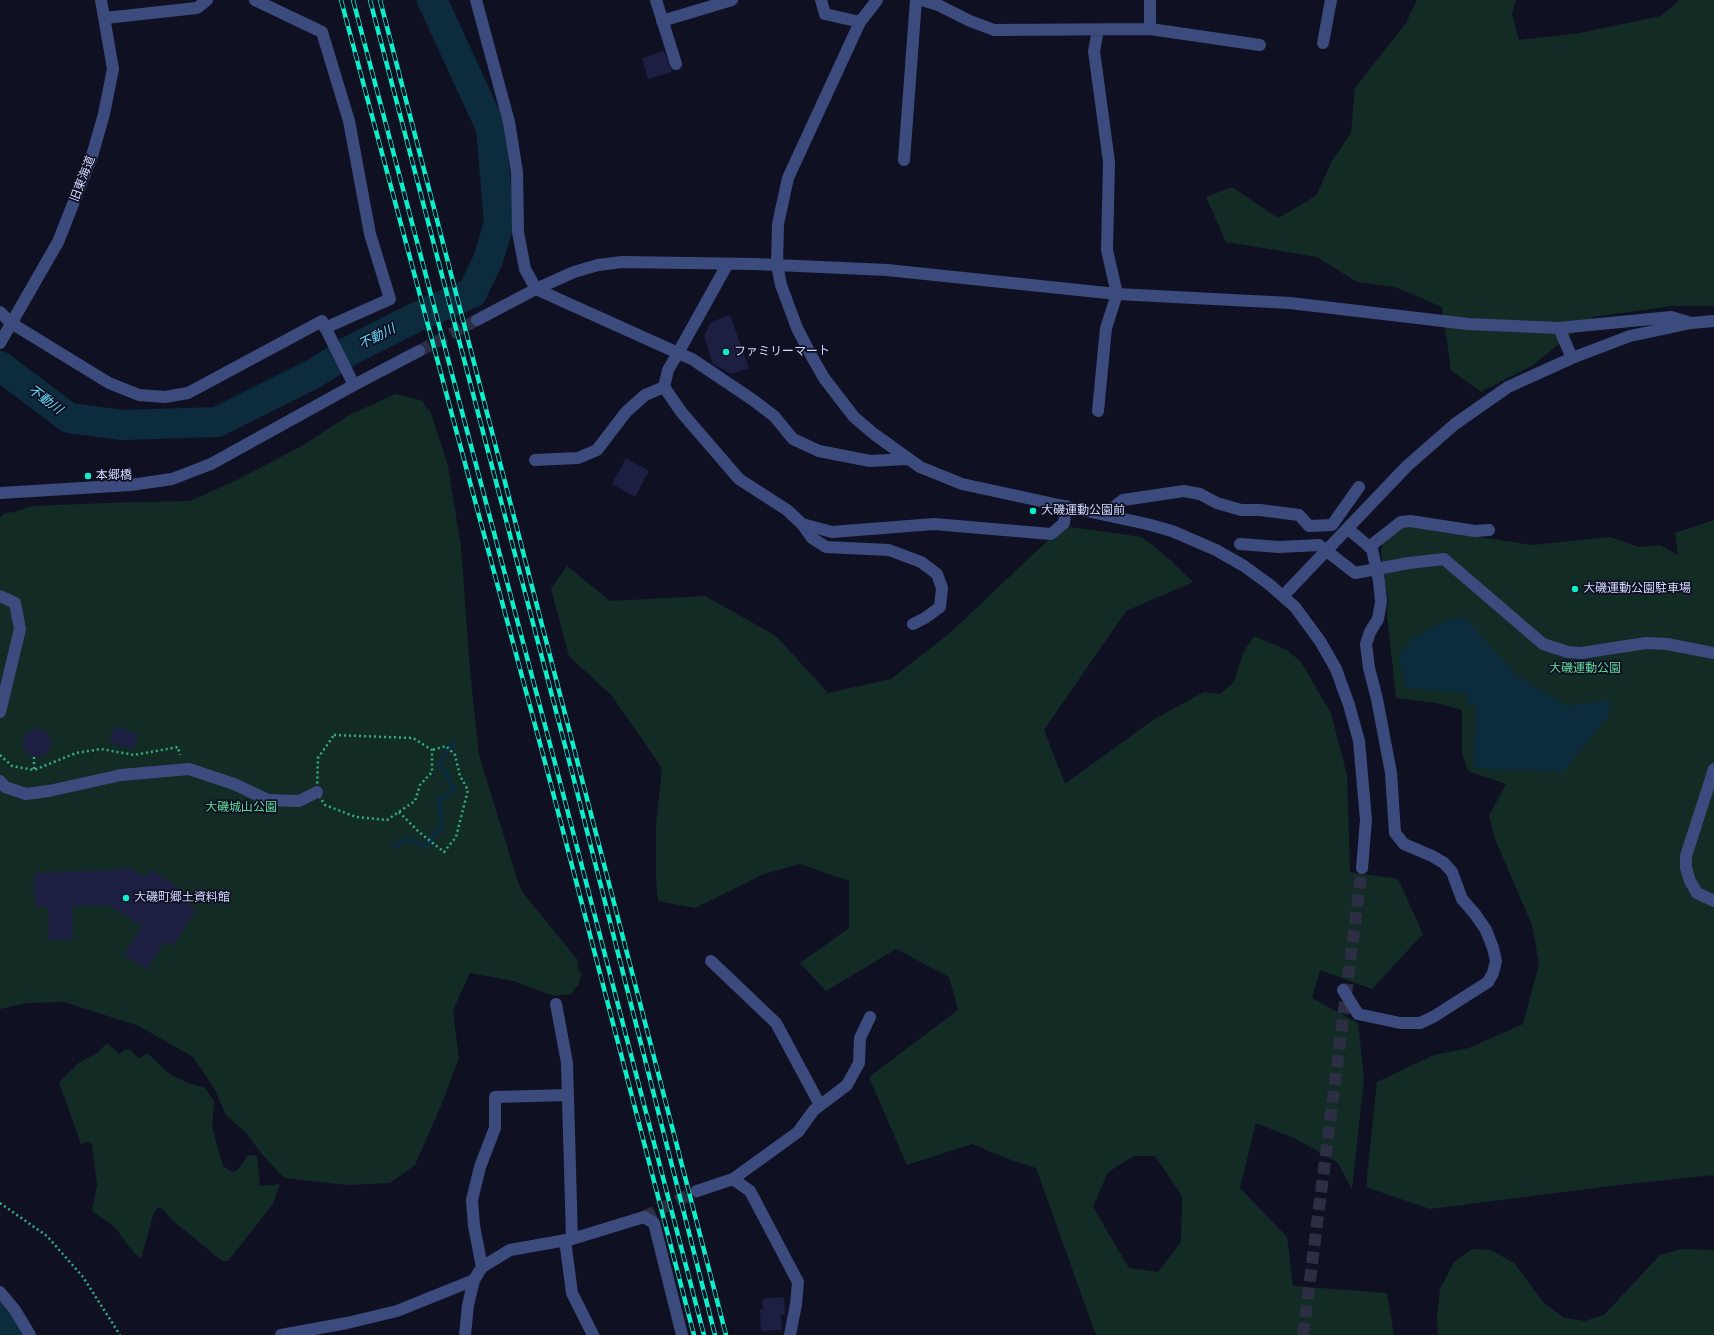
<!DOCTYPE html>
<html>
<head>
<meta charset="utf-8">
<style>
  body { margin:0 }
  canvas { display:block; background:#0f1022 }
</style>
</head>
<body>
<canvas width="1714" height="1335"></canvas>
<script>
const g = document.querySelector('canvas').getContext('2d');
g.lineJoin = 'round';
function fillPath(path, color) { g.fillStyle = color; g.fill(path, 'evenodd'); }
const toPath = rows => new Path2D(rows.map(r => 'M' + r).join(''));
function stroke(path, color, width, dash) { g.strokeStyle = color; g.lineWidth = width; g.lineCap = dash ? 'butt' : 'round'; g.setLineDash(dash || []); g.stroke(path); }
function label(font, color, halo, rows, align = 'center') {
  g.font = font + ' Arial,"Noto Sans JP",sans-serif'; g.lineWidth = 3.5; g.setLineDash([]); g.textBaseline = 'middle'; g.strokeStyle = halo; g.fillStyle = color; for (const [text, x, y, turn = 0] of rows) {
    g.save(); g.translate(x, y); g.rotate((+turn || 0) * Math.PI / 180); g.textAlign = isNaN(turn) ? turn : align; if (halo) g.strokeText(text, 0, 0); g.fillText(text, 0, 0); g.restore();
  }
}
fillPath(toPath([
  [1417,0,1516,0,1512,14,1519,40,1580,33,1661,16,1680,0,1714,0,1714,306,1673,306,1593,317,1533,365,1481,392,1451,370,1442,307,1395,287,1357,282,1317,257,1226,242,1206,197,1232,187,1278,218,1316,196,1332,161,1351,133,1355,88,1406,23],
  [396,394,423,401,425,407,430,410,448,466,461,547,470,671,479,755,518,882,523,893,577,959,578,968,582,975,579,981,579,985,576,987,572,994,554,996,514,981,470,973,453,1010,459,1058,442,1103,415,1165,390,1183,347,1185,284,1178,261,1153,247,1134,226,1115,214,1088,193,1057,139,1026,64,1002,27,1003,0,1009,0,517,5,513,15,512,32,506,108,503,190,501,237,480,300,447,351,414],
  [1714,520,1714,1175,1619,1185,1430,1209,1366,1187,1377,1082,1434,1055,1469,1048,1523,1024,1539,964,1532,925,1495,839,1489,816,1506,784,1468,771,1462,753,1462,710,1436,703,1396,698,1387,614,1388,602,1381,554,1382,541,1401,525,1532,545,1610,537,1639,547,1660,545,1678,555,1675,533],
  [1063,526,1142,537,1168,558,1193,582,1126,611,1044,730,1065,784,1153,720,1204,692,1220,694,1234,682,1243,653,1254,636,1287,650,1301,662,1331,713,1347,775,1350,872,1398,879,1423,934,1372,989,1320,970,1312,998,1358,1023,1364,1078,1352,1189,1337,1162,1296,1139,1256,1123,1240,1188,1287,1237,1293,1286,1387,1293,1394,1335,1097,1335,1094,1330,1036,1168,1011,1160,972,1144,907,1165,869,1077,958,1010,949,977,896,949,826,991,800,963,849,928,849,881,800,864,764,874,695,908,658,901,656,877,656,826,662,768,612,696,569,656,551,589,567,566,610,601,705,596,776,636,828,693,891,679,950,633],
  [1134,1156,1155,1156,1182,1196,1181,1242,1158,1272,1129,1268,1093,1207,1108,1172],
  [107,1043,119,1054,125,1050,131,1050,139,1059,147,1053,171,1075,188,1083,205,1088,214,1101,212,1127,223,1166,232,1172,238,1170,248,1155,257,1156,260,1186,280,1184,273,1204,228,1261,222,1261,171,1219,163,1209,158,1208,154,1212,141,1259,129,1247,115,1227,92,1211,97,1185,92,1144,88,1142,81,1144,59,1082,80,1062,97,1053],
  [1472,1249,1491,1250,1514,1263,1543,1302,1564,1318,1585,1321,1604,1315,1660,1255,1682,1249,1712,1250,1714,1251,1714,1335,1438,1335,1437,1316,1440,1289,1454,1262]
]), '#122b24');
fillPath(toPath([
  [1454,617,1467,620,1516,675,1567,706,1611,700,1608,716,1563,772,1473,768,1476,705,1467,705,1468,694,1405,687,1399,655,1413,638]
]), '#0c2b3d');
stroke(toPath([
  [394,846,409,839,425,846,442,827,439,799,454,791,449,778,440,764,454,741]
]), '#0c2b3d', 5);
stroke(toPath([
  [0,366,69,418,123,425,217,422,315,373,349,351,414,318,472,293,488,260,499,223,491,128,432,0],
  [0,1317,14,1335]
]), '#0c2b3d', 30);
fillPath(toPath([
  [664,51,672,72,648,79,642,58],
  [730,315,749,368,731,374,713,364,704,336,711,322],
  [626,458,649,471,635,497,612,484],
  [115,727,138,734,133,750,110,742],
  '23 743a14 14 0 1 1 28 0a14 14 0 1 1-28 0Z',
  [127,867,146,878,151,870,178,887,173,895,196,910,173,946,165,941,147,969,124,955,142,926,108,905,72,906,73,939,49,940,48,907,35,907,34,873,118,870],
  [784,1297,785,1315,781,1315,782,1330,761,1331,760,1309,763,1309,762,1299]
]), '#1c1e42');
stroke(toPath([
  [419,351,477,320],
  [644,1217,697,1191],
  [1303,1335,1362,868]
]), '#2c2e43', 12, [12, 6]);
stroke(toPath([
  [334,735,413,738,432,750,432,772,420,785,415,801,387,820,356,817,325,805,317,792,318,758,334,735],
  [0,755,12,766,34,770,76,753,101,749,134,755,178,747,180,755],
  [34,757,34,770],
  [399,812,419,832,444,852,456,837,468,790,460,776,455,755,446,746,432,750],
  [0,1203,47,1236,83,1277,120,1335]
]), '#35ae87', 2.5, [2, 3]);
stroke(toPath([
  [255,0,322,32,349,121,370,234,390,299,325,328],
  [476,0,509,122,517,172,518,232,525,269,536,289,678,353,727,265],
  [656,0,676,64],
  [821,0,825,14,860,22],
  [877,0,860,22,788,178,778,224,777,265,781,285,797,328,812,357,824,378,854,417,874,434,920,467,962,484,1147,524,1172,531,1216,550,1244,566,1270,585,1295,607,1320,641,1336,669,1349,705,1359,741,1366,820,1362,868],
  [922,0,938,5,970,21,994,30,1150,29,1260,45],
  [105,18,197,8,207,0],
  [662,21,732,0],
  [1150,29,1150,0],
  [1323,43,1331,0],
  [904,160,916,0],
  [0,312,11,323,109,383,139,395,165,397,188,393,322,321,354,385],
  [477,320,536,289,574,272,598,265,622,262,754,264,887,270,1117,294,1290,303,1468,324,1559,328,1572,358],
  [1559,328,1671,317,1688,322],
  [0,343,58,242,92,156,104,114,113,69,101,0],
  [1098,411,1106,328,1117,294,1107,250,1109,162,1094,51,1098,30],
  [907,459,870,461,819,451,793,439,774,416,753,400,692,359,678,353,668,370,664,387,682,413,739,479,787,510,802,524,812,538,826,547,889,550,921,562,937,574,942,588,940,607,925,618,913,624],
  [535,460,578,458,597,450,626,412,645,395,664,387],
  [0,493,131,485,172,479,211,464,354,385,419,351],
  [1105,514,1123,500,1184,491,1200,494,1217,503,1241,510,1260,510,1299,515,1309,526,1332,525,1359,487],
  [802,524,832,532,934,524,1051,534,1064,523,1066,506],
  [1240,544,1279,547,1319,545,1355,573,1409,563,1444,559,1543,644,1568,652,1581,653,1646,643,1667,644,1714,653],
  [1369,547,1401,522,1410,521,1475,531,1489,530],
  [0,596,15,603,20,629,0,712],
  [1283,596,1407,466,1455,424,1508,387,1572,358,1630,336,1691,323,1714,321],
  [1714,769,1686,856,1686,868,1690,881,1697,893,1714,901],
  [0,781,5,787,26,794,49,791,121,775,189,769,234,784,268,800,299,801,317,792],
  [711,961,776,1023,820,1105],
  [1343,990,1358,1014,1400,1023,1420,1023,1433,1017,1488,982,1493,973,1496,961,1493,948,1486,930,1475,914,1462,899,1452,872,1444,863,1432,856,1404,844,1395,833,1391,773,1377,699,1369,668,1366,644,1370,632,1378,619,1381,602,1379,581,1372,549,1348,529],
  [556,1004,567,1063,572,1239],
  [733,1179,798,1132,814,1110,847,1085,859,1063,860,1038,870,1017],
  [697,1191,733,1179,750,1191,798,1282,796,1304,790,1335],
  [565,1240,572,1293,593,1335],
  [482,1267,474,1226,472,1200,480,1167,495,1128,495,1097,568,1095],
  [474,1280,482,1267,510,1250,572,1239,644,1217,654,1223,682,1335],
  [0,1292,15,1310,30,1335],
  [281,1335,347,1323,397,1311,474,1280,468,1305,465,1335]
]), '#3c4b7e', 12);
const rail = toPath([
  [341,0,550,781,694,1335],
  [353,0,560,782,704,1335],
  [370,0,573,776,715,1335],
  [380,0,726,1335]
]);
stroke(rail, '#0deeca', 4.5);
stroke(rail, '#0f1022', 3, [9]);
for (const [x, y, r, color] of [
  [726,352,4,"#0deeca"],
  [88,476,4,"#0deeca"],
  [1033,511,4,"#0deeca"],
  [1575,589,4,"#0deeca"],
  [126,898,4,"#0deeca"]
]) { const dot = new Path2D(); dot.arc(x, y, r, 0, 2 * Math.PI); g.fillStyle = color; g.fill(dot); stroke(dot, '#0f1022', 1.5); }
label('12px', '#d2d8fd', '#0f1022', [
  ["旧東海道",83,179,-69]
]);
label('12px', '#d2d8fd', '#0f1022', [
  ["ファミリーマート",734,352],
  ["本郷橋",96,476],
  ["大磯運動公園前",1041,511],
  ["大磯運動公園駐車場",1583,589],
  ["大磯町郷土資料館",134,898]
], 'left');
label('12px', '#62d99c', '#0f1022', [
  ["大磯運動公園",1585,669],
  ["大磯城山公園",241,808]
]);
label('italic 13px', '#66d9f7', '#0f1022', [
  ["不動川",377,337,-27],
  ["不動川",45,400,37]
]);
</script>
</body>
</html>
